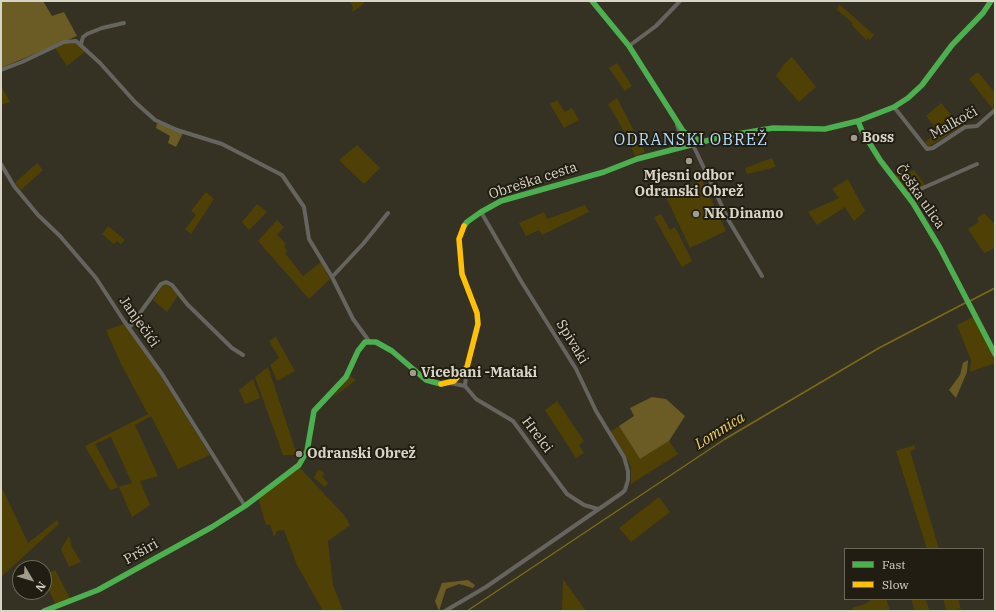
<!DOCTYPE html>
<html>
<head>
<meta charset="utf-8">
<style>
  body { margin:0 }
  #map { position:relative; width:996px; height:612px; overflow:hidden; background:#353223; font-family:"IBM Plex Serif",serif }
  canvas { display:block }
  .frame { position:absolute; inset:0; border:2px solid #d9d5c6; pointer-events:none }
  .legend { position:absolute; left:844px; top:548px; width:140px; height:52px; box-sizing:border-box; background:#211d12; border:1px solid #6b675a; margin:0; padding:5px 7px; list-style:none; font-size:12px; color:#d9d5c6 }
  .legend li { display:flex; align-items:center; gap:8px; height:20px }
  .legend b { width:20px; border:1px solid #6b675a }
  .north { position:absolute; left:12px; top:560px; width:40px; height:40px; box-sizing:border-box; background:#211d12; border:1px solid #6b675a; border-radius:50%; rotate:128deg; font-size:11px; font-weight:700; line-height:16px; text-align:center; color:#d9d5c6 }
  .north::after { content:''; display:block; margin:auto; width:14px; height:18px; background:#a09c8d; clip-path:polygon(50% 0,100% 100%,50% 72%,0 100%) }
</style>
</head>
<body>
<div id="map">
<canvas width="996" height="612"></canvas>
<div class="frame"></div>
<ul class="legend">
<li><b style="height:5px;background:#4caf50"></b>Fast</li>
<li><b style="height:5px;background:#ffc107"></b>Slow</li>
</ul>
<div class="north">N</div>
</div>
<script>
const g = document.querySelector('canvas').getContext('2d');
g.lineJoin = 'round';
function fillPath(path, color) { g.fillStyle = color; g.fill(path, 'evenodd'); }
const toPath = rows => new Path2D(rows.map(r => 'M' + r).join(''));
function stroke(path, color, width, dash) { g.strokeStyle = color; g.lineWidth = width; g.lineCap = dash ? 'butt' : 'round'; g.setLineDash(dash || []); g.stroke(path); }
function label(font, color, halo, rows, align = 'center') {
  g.font = font + ' "IBM Plex Serif",serif'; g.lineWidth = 4; g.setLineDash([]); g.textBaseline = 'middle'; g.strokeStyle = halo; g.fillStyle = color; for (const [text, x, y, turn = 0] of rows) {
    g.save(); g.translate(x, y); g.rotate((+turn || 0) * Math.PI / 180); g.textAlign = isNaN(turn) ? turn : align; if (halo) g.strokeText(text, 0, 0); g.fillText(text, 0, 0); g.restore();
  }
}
fillPath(toPath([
  [350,1,363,1,364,4,352,12,353,7],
  [839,4,874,35,870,40,868,38,866,40,852,25,853,23,837,10],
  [75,43,86,51,67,66,55,48,64,44],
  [792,57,816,87,799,102,776,76,784,64],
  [617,63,632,86,625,91,609,68],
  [978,72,995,93,993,109,969,79],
  [1,86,10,102,1,105],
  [617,98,645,152,635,156,625,133,608,104],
  [557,100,565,112,572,108,579,120,564,128,550,104],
  [941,103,961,127,928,147,924,143,938,131,926,116],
  [357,145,380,168,364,184,339,160],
  [772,158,776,167,747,174,745,168],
  [37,163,43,170,21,190,15,183],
  [907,166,911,172,914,170,925,185,911,192,907,191,895,175],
  [848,179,865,211,854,221,845,207,817,225,808,212,839,198,832,189],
  [702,180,726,231,690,248,666,197],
  [206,192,214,199,191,234,185,229,196,215,191,211],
  [257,204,267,212,249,230,242,222],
  [585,205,589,212,542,235,539,230,526,236,519,223,544,212,547,219],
  [984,213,995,224,995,248,984,253,968,229,979,222,977,218],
  [661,214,670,230,675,227,692,261,682,267,654,217],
  [277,220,284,227,277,235,286,244,284,247,288,251,285,253,303,276,321,262,330,279,309,299,258,241],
  [108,226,125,240,121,244,117,241,114,244,102,234],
  [167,284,178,295,167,312,153,300,163,285],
  [973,317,995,358,995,363,970,372,971,360,957,325],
  [124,324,151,360,210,455,178,469,151,416,135,425,158,476,140,481,150,505,132,517,119,487,110,490,85,446,148,414,121,364,106,330],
  [111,437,132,483,118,487,95,444],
  [276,337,295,371,277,381,270,365,279,358,269,341],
  [268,367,297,455,283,455,255,377],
  [350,376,356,380,332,398,339,390],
  [253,379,260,398,245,404,239,390],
  [557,401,584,441,579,445,584,453,576,458,545,410],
  [619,426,640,459,669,441,678,454,631,484,631,467,627,459,610,432],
  [914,445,916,449,910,451,939,549,927,549,896,451],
  [300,468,345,516,350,525,328,541,333,585,343,611,323,611,297,565,284,530,277,531,274,537,270,524,266,525,258,498],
  [318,470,325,473,322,476,328,483,325,487,314,478],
  [1,486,28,543,57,520,59,524,1,577],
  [659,497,670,512,631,542,619,528],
  [69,536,72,547,81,562,69,567,61,549],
  [55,570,71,600,56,605,44,580,44,576],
  [563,579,586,611,562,611],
  [872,599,886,599,890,611,853,611,852,608,865,604],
  [911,599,925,599,930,611,915,611],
  [943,599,958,599,961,609,947,611]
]), '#4f4105');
fillPath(toPath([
  [1,1,43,1,52,16,64,12,77,36,1,68],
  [157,123,183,133,176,147,168,143,170,136,156,128],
  [968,360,967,372,956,398,949,390,960,375,963,363],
  [652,397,666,399,685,416,669,441,640,459,619,426,634,416,630,408],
  [468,580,475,585,473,588,459,584,446,589,439,611,435,601,442,583]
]), '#6a5c24');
stroke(toPath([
  [970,301,995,288],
  [467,611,725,439,879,348,967,302]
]), '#7d6a19', 1.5);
stroke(toPath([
  [81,44,83,37,87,34,102,28,124,23],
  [629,46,656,26,680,1],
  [1,70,22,62,64,42,76,41,100,63,135,102,155,120,177,130,222,144,282,175,304,207,309,239,332,277,353,319,369,341],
  [894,107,927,149,933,148,965,127,977,126,995,110],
  [677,125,684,147],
  [693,145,729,221,762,276],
  [1,164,14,186,38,215,60,236,96,278,124,321,162,374,245,506],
  [907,195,977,164],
  [332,277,363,244,388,213],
  [129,328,161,284,166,282,172,285,187,304,232,348,243,355],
  [450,383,465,386,476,399,513,421,567,494,584,505,598,509],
  [465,386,467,367],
  [445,611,486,587,622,493,625,490,628,480,628,471,624,457,596,411,576,369,521,281,481,212]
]), '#65645e', 4);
stroke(toPath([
  [592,1,629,46,683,131,692,138,703,141],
  [858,121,862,131,880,160,913,203,940,248,995,354],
  [464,226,467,222,481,212,501,201,604,172,637,159,725,136,773,128,825,129,858,121,894,107,908,98,922,85,952,45,983,13,991,1],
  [44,611,98,590,212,527,245,506,299,465,307,451,314,411,346,377,358,351,365,342,376,342,392,351,426,380,441,384]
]), '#4caf50', 5.5);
stroke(toPath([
  [441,384,454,381,467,367,478,324,477,313,462,274,459,239,464,226]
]), '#ffc107', 5.5);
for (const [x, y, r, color] of [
  [854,138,4,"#a09c8d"],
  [689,161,4,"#a09c8d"],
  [696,214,4,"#a09c8d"],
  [413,373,4,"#a09c8d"],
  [299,454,4,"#a09c8d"]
]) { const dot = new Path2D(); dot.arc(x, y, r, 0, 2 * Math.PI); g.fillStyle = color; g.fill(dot); stroke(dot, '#211d12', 1.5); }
label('14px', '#d9d5c6', '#211d12', [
  ["Malkoči",954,123,-29],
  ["Obreška cesta",533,181,-18],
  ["Češka ulica",920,197,55],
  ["Janječići",139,322,55],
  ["Spivaki",572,342,59],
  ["Hrelci",537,435,53],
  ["Prširi",141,552,-29]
]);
label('bold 14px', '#d9d5c6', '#211d12', [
  ["Boss",862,138],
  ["Mjesni odbor",689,176,"center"],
  ["Odranski Obrež",689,192,"center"],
  ["NK Dinamo",704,214],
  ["Vicebani -Mataki",421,373],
  ["Odranski Obrež",307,454]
], 'left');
label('italic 15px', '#eed062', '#211d12', [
  ["Lomnica",720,431,-32]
]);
g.letterSpacing = '1px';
label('16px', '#b7ddfd', '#211d12', [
  ["ODRANSKI OBREŽ",691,140]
]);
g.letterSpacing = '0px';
</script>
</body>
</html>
